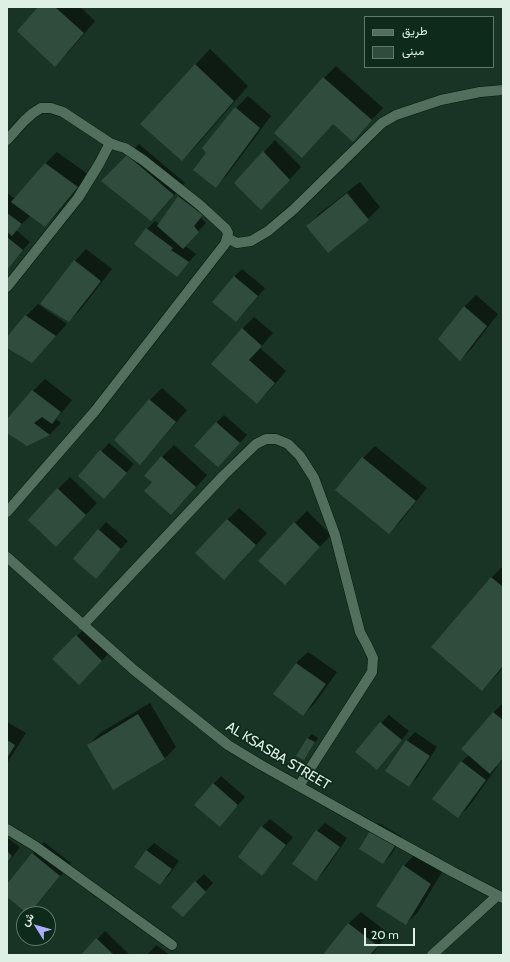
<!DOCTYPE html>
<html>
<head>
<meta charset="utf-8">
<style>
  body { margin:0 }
  #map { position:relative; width:510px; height:962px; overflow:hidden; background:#193425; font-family:Cabin,Vazirmatn,sans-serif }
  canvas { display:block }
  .frame { position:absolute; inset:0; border:8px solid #deefe4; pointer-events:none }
  .legend { position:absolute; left:364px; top:16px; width:130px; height:52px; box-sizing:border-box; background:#0e2a1b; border:1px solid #61796b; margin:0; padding:5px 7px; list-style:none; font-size:12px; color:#deefe4 }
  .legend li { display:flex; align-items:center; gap:8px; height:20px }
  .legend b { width:20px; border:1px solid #61796b }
  .north { position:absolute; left:16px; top:906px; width:40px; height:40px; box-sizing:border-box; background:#0e2a1b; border:1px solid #61796b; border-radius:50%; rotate:307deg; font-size:11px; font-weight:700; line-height:16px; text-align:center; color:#deefe4 }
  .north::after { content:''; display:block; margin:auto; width:14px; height:18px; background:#adaffb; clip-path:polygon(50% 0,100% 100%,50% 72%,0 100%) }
  .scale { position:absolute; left:364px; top:928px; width:51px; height:18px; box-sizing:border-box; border:2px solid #deefe4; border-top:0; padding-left:5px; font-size:12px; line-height:14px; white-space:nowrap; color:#deefe4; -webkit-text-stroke:3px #0e2a1b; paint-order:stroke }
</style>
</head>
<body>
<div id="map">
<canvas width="510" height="962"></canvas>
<div class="frame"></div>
<ul class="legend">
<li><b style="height:5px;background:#526f5d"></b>طريق</li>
<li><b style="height:11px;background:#304c3c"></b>مبنى</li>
</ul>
<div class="north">ش</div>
<div class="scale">20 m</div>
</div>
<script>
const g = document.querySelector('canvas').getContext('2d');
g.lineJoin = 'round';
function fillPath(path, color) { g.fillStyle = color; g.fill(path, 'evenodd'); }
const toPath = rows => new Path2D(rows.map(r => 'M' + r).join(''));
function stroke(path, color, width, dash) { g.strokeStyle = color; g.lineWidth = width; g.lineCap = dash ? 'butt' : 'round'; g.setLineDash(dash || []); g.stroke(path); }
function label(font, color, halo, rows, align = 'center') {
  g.font = font + ' Cabin,sans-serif'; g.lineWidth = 3.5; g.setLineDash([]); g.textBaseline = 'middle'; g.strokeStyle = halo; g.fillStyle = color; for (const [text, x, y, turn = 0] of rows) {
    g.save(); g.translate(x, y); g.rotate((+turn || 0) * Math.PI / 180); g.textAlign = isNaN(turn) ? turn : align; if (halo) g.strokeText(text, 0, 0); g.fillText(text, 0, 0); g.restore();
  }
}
fillPath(toPath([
  [40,7,80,7,95,21,67,54,55,65],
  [210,49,248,86,197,145,182,160,141,124,196,64],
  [336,66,383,108,353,140,334,123,324,78],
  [248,96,271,116,227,175,216,186,207,153,203,148,236,108],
  [275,140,301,167,273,197,264,152],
  [139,144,185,183,163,208,151,220,103,181],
  [57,152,89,175,57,214,45,226,31,215,16,230,30,242,7,269,7,193,15,199,45,164],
  [360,182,380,207,368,219,328,252,307,226,319,214],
  [186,189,210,206,201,218,206,223,185,246,196,254,177,275,147,229,155,221,159,224,178,197],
  [86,249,112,269,81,309,69,321,75,261],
  [242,269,265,288,244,313,236,321,234,277],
  [476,295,498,314,472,348,460,360,439,339,465,306],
  [38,304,67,324,43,350,7,347,7,338,26,316],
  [254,317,273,333,260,348,286,371,269,391,257,403,242,329],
  [45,379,72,400,63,411,56,419,61,423,50,434,27,445,7,432,7,421,33,391],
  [162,388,187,410,151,452,140,463,150,400],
  [224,415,247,435,226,458,217,422],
  [109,443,134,464,112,490,79,476],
  [174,445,207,475,183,502,171,514,153,482,162,457],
  [375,446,427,488,401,521,389,532,337,490,363,458],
  [70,477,97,503,68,534,58,489],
  [239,508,267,533,236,567,227,520],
  [307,511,331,535,296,572,295,523],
  [106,522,128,541,96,577,99,530],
  [503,566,503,668,482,690,432,647,492,577],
  [85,628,109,653,79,684,54,659],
  [308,652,337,672,315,703,303,715,274,694,296,663],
  [150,703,176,747,164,759,88,745,100,733],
  [503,703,503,759,496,766,497,767,470,805,458,817,434,799,462,761,469,755,462,749,494,712],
  [389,715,409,731,384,761,381,723],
  [7,722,26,733,7,763],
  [415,732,437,747,417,778,409,786,386,771,407,740],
  [312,734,318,738,307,755,303,759,298,756,308,738],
  [221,776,245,797,220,826,213,784],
  [270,819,293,837,270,866,262,874,262,827],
  [325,823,347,838,324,872,316,880,317,831],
  [379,823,402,837,391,855,383,863,371,831],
  [7,838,20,847,7,864],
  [44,842,71,863,40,901,29,913,7,896,7,886,33,854],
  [154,843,179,861,168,876,160,884,146,851],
  [415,854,442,872,418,912,406,924,404,866],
  [204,874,213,883,190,908,196,882],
  [361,912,388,933,372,955,327,955,325,953,349,923],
  [105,931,130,955,83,955],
  [156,945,170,955,147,955]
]), '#0007');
fillPath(toPath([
  [38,7,55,7,84,33,55,67,17,31],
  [195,64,234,101,182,161,140,124],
  [323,77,372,120,353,142,333,124,302,158,274,133],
  [235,107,260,128,216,188,193,170,206,153,202,148],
  [263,151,290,180,261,210,234,183],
  [127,155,174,195,151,221,101,181],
  [45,163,78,187,45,227,11,202],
  [347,193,369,220,328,253,306,226],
  [178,196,203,215,194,226,199,232,183,249,157,226],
  [7,213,22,224,12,236,7,232],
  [146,228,173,248,171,250,189,262,177,277,134,244],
  [7,237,23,250,7,270],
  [74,260,101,281,69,322,40,304],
  [234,276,258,296,236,322,212,302],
  [464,306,487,326,460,361,438,339],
  [25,315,56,336,32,363,7,348,7,337],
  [242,328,262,346,249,360,275,383,257,404,211,364],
  [32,390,61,412,52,424,42,417,34,423,50,435,27,446,7,433,7,419],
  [149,399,176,422,140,465,114,440],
  [216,422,240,443,218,467,194,446],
  [100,450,127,473,104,499,78,476],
  [161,456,196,487,171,515,144,491,152,482,144,476],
  [362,457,416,501,389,534,335,490],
  [57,488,86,515,56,547,28,520],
  [227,519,256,545,224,580,195,553],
  [294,522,320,547,285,585,258,561],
  [98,529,121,549,96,579,73,559],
  [491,577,503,587,503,666,482,691,431,647],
  [76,635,102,661,79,685,52,659],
  [296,663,326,684,303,716,273,694],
  [493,712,503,720,503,758,490,774,461,749],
  [138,714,165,759,113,790,87,745],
  [380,722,402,740,377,770,355,752],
  [307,738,315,742,304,760,296,756],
  [7,740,15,745,7,758],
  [406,740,430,756,409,787,385,771],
  [461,761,486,780,458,818,432,799],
  [213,783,238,805,220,827,194,805],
  [261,826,286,845,262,876,238,857],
  [316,830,340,847,316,881,292,864],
  [370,831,395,846,383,864,359,849],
  [146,850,172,869,160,885,134,867],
  [7,851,12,856,7,863],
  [32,853,60,876,29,914,28,914,7,897,7,884],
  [403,865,431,884,406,925,376,906],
  [195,881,206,892,183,917,171,907],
  [348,923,378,946,370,955,326,955,324,953],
  [96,938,114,955,81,955]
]), '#304c3c');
const minor = toPath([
  [7,140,24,121,33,113,41,108,51,108,63,112,110,143,118,146,125,148,143,160,201,206,226,229,228,233,227,238,225,244,214,258,95,411,7,512],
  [227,238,237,243,251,241,268,231,293,210,382,123,396,115,441,100,480,92,503,90],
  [7,287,78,198,99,164,110,143],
  [7,557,134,670,228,745,261,765,377,830,453,872,503,898],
  [83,625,223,476,256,444,266,439,276,439,288,444,300,456,314,478,335,535,360,632,367,645,373,658,372,672,299,786],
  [7,829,35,846,172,945],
  [432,955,497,896]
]);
stroke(minor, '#011b0e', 11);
stroke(minor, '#526f5d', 10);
label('14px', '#deefe4', '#0e2a1b', [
  ["AL KSASBA STREET",278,756,31]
]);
</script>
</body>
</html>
